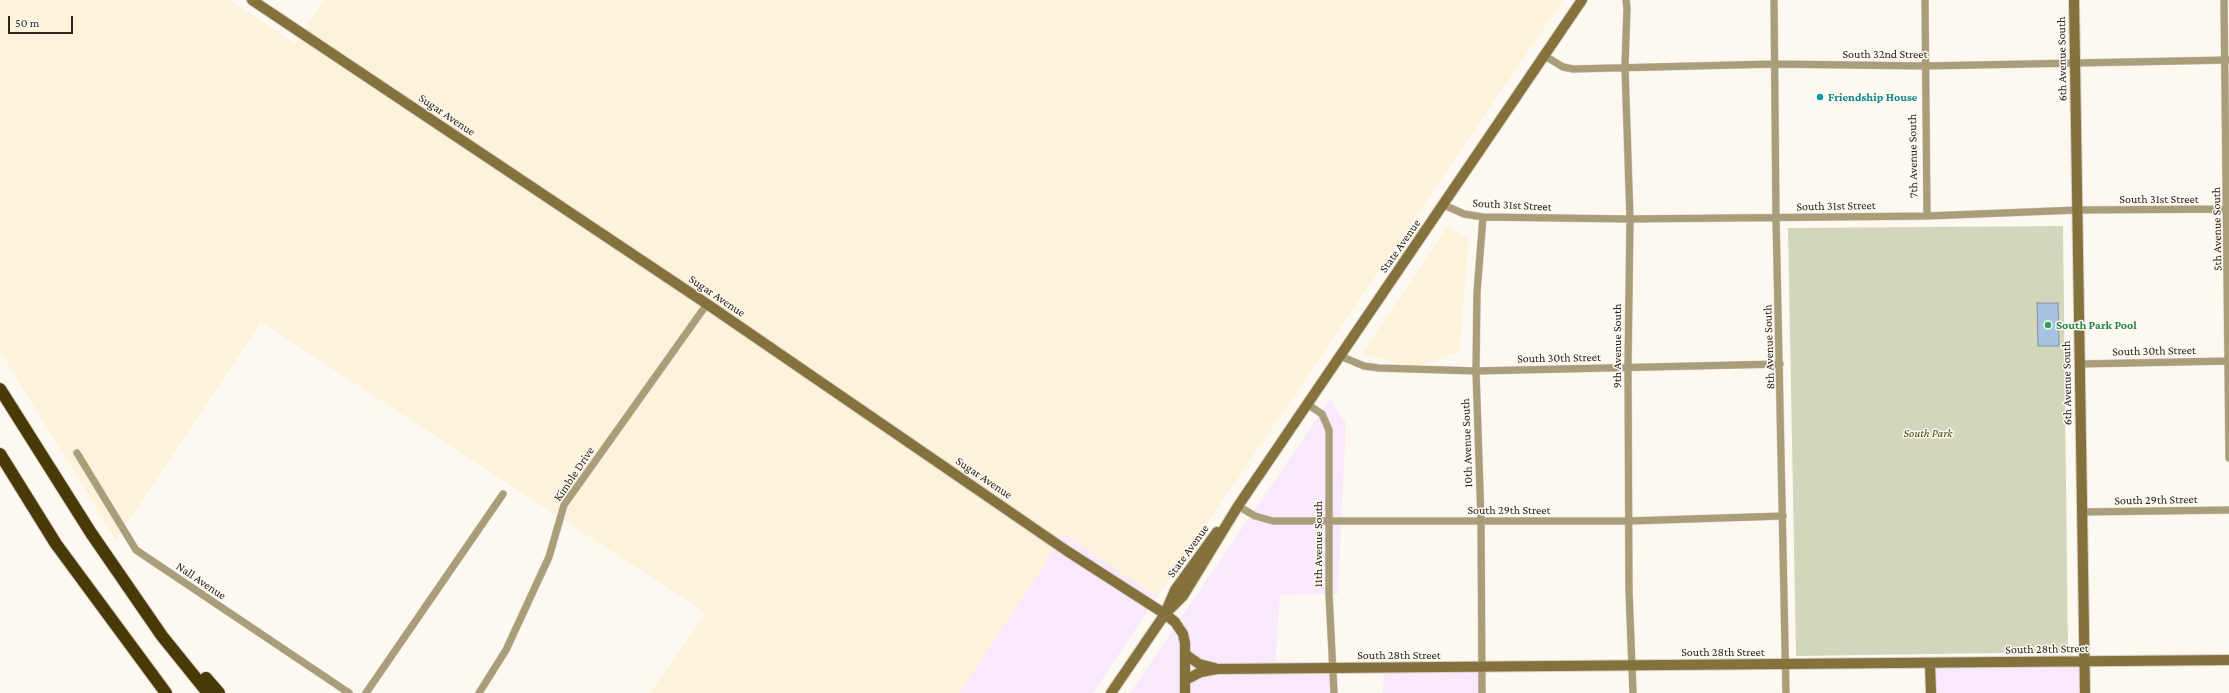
<!DOCTYPE html>
<html>
<head>
<meta charset="utf-8">
<style>
  body { margin:0 }
  #map { position:relative; width:2229px; height:693px; overflow:hidden; background:#fdf9f0; font-family:"Crimson Pro",serif }
  canvas { display:block }
  .scale { position:absolute; left:8px; top:16px; width:65px; height:18px; box-sizing:border-box; border:2px solid #2a261e; border-top:0; padding-left:5px; font-size:12px; line-height:14px; white-space:nowrap; color:#2a261e; -webkit-text-stroke:3px #fdf9f0; paint-order:stroke }
</style>
</head>
<body>
<div id="map">
<canvas width="2229" height="693"></canvas>
<div class="scale">50 m</div>
</div>
<script>
const g = document.querySelector('canvas').getContext('2d');
g.lineJoin = 'round';
function fillPath(path, color) { g.fillStyle = color; g.fill(path, 'evenodd'); }
const toPath = rows => new Path2D(rows.map(r => 'M' + r).join(''));
function stroke(path, color, width, dash) { g.strokeStyle = color; g.lineWidth = width; g.lineCap = dash ? 'butt' : 'round'; g.setLineDash(dash || []); g.stroke(path); }
function label(font, color, halo, rows, align = 'center') {
  g.font = font + ' "Crimson Pro",serif'; g.lineWidth = 3; g.setLineDash([]); g.textBaseline = 'middle'; g.strokeStyle = halo; g.fillStyle = color; for (const [text, x, y, turn = 0] of rows) {
    g.save(); g.translate(x, y); g.rotate((+turn || 0) * Math.PI / 180); g.textAlign = isNaN(turn) ? turn : align; if (halo) g.strokeText(text, 0, 0); g.fillText(text, 0, 0); g.restore();
  }
}
fillPath(toPath([
  [1330,399,1346,423,1338,594,1280,595,1275,668,1333,668,1334,693,1130,693],
  [1064,534,1157,597,1093,693,959,693],
  [2085,661,2085,693,1931,693,1930,663],
  [1480,667,1481,693,1383,693,1384,668]
]), '#f9e9fc');
fillPath(toPath([
  [0,0,230,0,295,44,324,0,1563,0,1157,597,1064,534,959,693,650,693,706,613,261,322,116,540,0,351],
  [1447,227,1469,238,1459,352,1415,367,1362,354]
]), '#fdf2da');
fillPath(toPath([
  [2063,226,2068,652,1796,656,1788,228]
]), '#d2d7bb');
const water = toPath([
  [2037,303,2058,303,2059,346,2038,346,2037,303]
]);
fillPath(water, '#a8c3e2');
stroke(water, '#8294a7', 1);
const street = toPath([
  [1626,0,1627,8,1625,67,1630,219,1628,367,1629,591,1633,693],
  [1774,0,1776,217,1786,693],
  [1925,0,1927,216],
  [2224,0,2229,458],
  [1545,56,1563,67,1573,69,1774,64,1925,66,2229,60],
  [1444,205,1464,214,1483,217,1630,219,1927,216,2078,210,2229,209],
  [1340,356,1364,366,1379,368,1476,371,1780,364],
  [2080,364,2229,361],
  [1307,404,1322,414,1329,430,1329,594,1334,693],
  [77,453,136,550,349,693],
  [1238,506,1255,516,1273,521,1629,521,1783,516],
  [2082,512,2229,510],
  [366,693,503,494],
  [479,693,506,650,549,557,564,505,707,304],
  [1482,693,1481,521,1476,371,1477,292,1483,217]
]);
const secondary = toPath([
  [252,0,707,304,1067,551,1165,614,1175,622,1183,634,1185,643,1185,693],
  [2074,0,2085,693],
  [1166,611,1175,590,1217,532],
  [1185,654,1199,664,1215,668],
  [1930,663,1931,693],
  [1185,680,1201,672,1217,669,2229,660],
  [1111,693,1165,614,1183,596,1238,506,1582,0]
]);
const highway = toPath([
  [0,389,91,533,162,636,208,693],
  [0,454,56,544,166,693],
  [206,678,219,693]
]);
stroke(street, '#d7d3ca', 8);
stroke(secondary, '#d7d3ca', 12);
stroke(highway, '#d7d3ca', 14);
stroke(street, '#aa9d7a', 7);
stroke(secondary, '#84713b', 10);
stroke(highway, '#483906', 12);
for (const [x, y, r, color] of [
  [1820,97,4,"#0f9aa8"],
  [2048,325,4,"#2e9e5b"]
]) { const dot = new Path2D(); dot.arc(x, y, r, 0, 2 * Math.PI); g.fillStyle = color; g.fill(dot); stroke(dot, '#fdf9f0', 1.5); }
label('12px', '#2a261e', '#fdf9f0', [
  ["South 32nd Street",1885,54],
  ["6th Avenue South",2062,59,-91],
  ["Sugar Avenue",447,115,34],
  ["7th Avenue South",1913,156,-91],
  ["South 31st Street",2159,199],
  ["South 31st Street",1512,205,3],
  ["South 31st Street",1836,206,-1],
  ["5th Avenue South",2217,229,-91],
  ["State Avenue",1400,246,-55],
  ["Sugar Avenue",717,296,34],
  ["9th Avenue South",1617,346,-90],
  ["8th Avenue South",1769,347,-92],
  ["South 30th Street",2154,351,-1],
  ["South 30th Street",1559,358,-1],
  ["6th Avenue South",2067,383,-91],
  ["10th Avenue South",1467,443,-92],
  ["Kimble Drive",574,474,-56],
  ["Sugar Avenue",984,478,34],
  ["South 29th Street",2156,500,-1],
  ["South 29th Street",1509,510],
  ["11th Avenue South",1318,544,-90],
  ["State Avenue",1188,551,-54],
  ["Nall Avenue",201,581,34],
  ["South 28th Street",2047,649,-1],
  ["South 28th Street",1723,652],
  ["South 28th Street",1399,655]
]);
label('bold 12px', '#0d838f', '#fdf9f0', [
  ["Friendship House",1828,97]
], 'left');
label('bold 12px', '#27864d', '#fdf9f0', [
  ["South Park Pool",2056,325]
], 'left');
label('italic 12px', '#424909', '#fdf9f0', [
  ["South Park",1928,433]
]);
</script>
</body>
</html>
